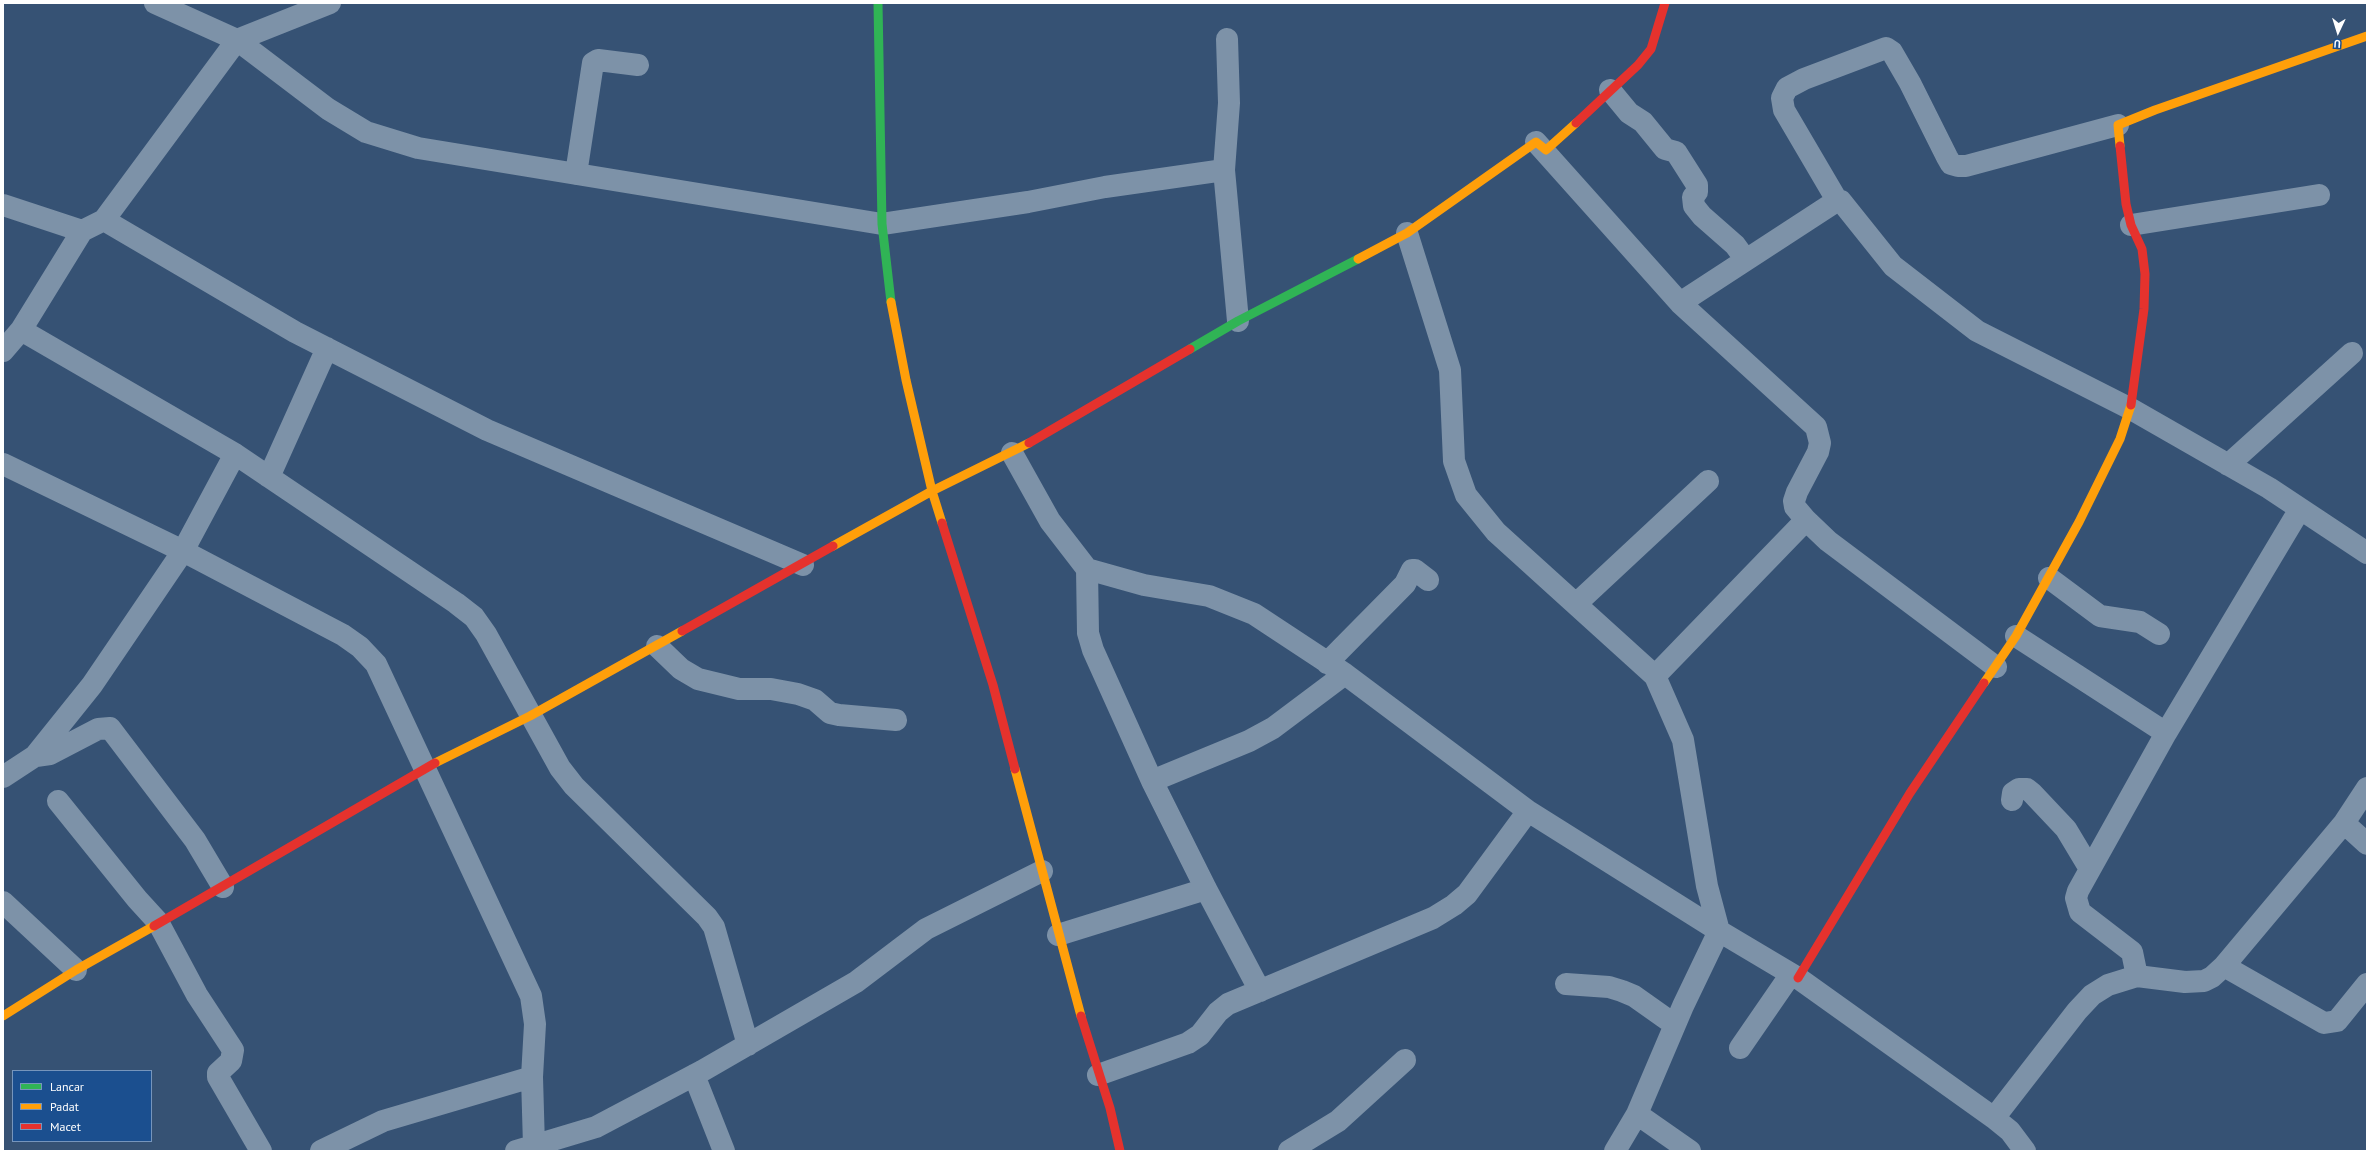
<!DOCTYPE html>
<html>
<head>
<meta charset="utf-8">
<style>
  body { margin:0 }
  #map { position:relative; width:2370px; height:1154px; overflow:hidden; background:#365274; font-family:"PT Sans",sans-serif }
  canvas { display:block }
  .frame { position:absolute; inset:0; border:4px solid #fff; pointer-events:none }
  .legend { position:absolute; left:12px; top:1070px; width:140px; height:72px; box-sizing:border-box; background:#1b4f8f; border:1px solid #7695bc; margin:0; padding:5px 7px; list-style:none; font-size:12px; color:#fff }
  .legend li { display:flex; align-items:center; gap:8px; height:20px }
  .legend b { width:20px; border:1px solid #7695bc }
  .north { position:absolute; left:2318px; top:12px; width:40px; height:40px; -webkit-text-stroke:3px #1b4f8f; paint-order:stroke; rotate:184deg; font-size:11px; font-weight:700; line-height:16px; text-align:center; color:#fff }
  .north::after { content:''; display:block; margin:auto; width:14px; height:18px; background:#fff; clip-path:polygon(50% 0,100% 100%,50% 72%,0 100%) }
</style>
</head>
<body>
<div id="map">
<canvas width="2370" height="1154"></canvas>
<div class="frame"></div>
<ul class="legend">
<li><b style="height:5px;background:#30b455"></b>Lancar</li>
<li><b style="height:5px;background:#ff9f0a"></b>Padat</li>
<li><b style="height:5px;background:#e5322d"></b>Macet</li>
</ul>
<div class="north">U</div>
</div>
<script>
const g = document.querySelector('canvas').getContext('2d');
g.lineJoin = 'round';
const toPath = rows => new Path2D(rows.map(r => 'M' + r).join(''));
function stroke(path, color, width, dash) { g.strokeStyle = color; g.lineWidth = width; g.lineCap = dash ? 'butt' : 'round'; g.setLineDash(dash || []); g.stroke(path); }
stroke(toPath([
  [155,3,237,40,328,109,366,132,418,148,882,224,1028,202,1105,187,1224,170],
  [1227,39,1229,103,1224,170,1238,321],
  [1610,90,1629,113,1643,122,1665,149,1676,152,1697,185,1697,192,1693,197,1694,206,1702,216,1735,245,1746,260],
  [1536,142,1680,303,1816,427,1820,443,1818,452,1797,492,1794,501,1795,507,1806,520,1828,541,1996,667],
  [576,174,593,63,598,60,638,65],
  [1838,202,1784,110,1782,98,1787,88,1804,79,1886,48,1892,52,1910,83,1947,157,1951,164,1958,166,1966,166,2118,125],
  [3,205,82,231],
  [104,220,295,332,487,430,803,565],
  [2131,225,2319,195],
  [1407,233,1450,370,1454,461,1466,495,1496,532,1655,676,1683,740,1707,886,1719,931,1798,978,1994,1118,2010,1131,2025,1151],
  [1680,303,1835,202,1841,201,1893,266,1977,331,2131,409,2269,488,2367,553],
  [21,330,235,454,456,603,474,617,486,634,560,768,574,786,707,917,714,927,748,1045],
  [3,351,21,330,82,231,104,220,237,40,330,3],
  [1012,453,1050,521,1087,569,1144,585,1209,596,1254,614,1345,674,1528,811,1719,931,1683,1006,1637,1114,1615,1151],
  [3,464,183,551,343,635,360,647,376,664,531,996,535,1024,532,1077,534,1146],
  [2228,465,2352,353],
  [269,477,327,348],
  [1087,569,1088,633,1093,650,1152,781,1206,889,1260,991],
  [2049,578,2100,616,2140,622,2159,634],
  [1576,604,1708,481],
  [2016,636,2166,733],
  [657,646,681,669,698,679,739,689,771,689,798,694,815,700,830,713,839,715,896,720],
  [1327,663,1405,584,1412,570,1415,570,1428,580],
  [1655,676,1806,520],
  [36,756,50,754,98,729,110,728,195,840,223,887],
  [3,777,35,756,92,685,183,551,235,454],
  [1152,781,1249,741,1273,728,1345,674],
  [2012,800,2013,793,2019,789,2027,789,2032,793,2066,829,2090,869],
  [58,801,137,899,158,922,197,995,233,1050,231,1061,218,1073,218,1077,261,1151],
  [2344,823,2367,844],
  [3,902,76,970],
  [1058,935,1206,889],
  [2224,966,2324,1023,2337,1021,2367,984],
  [2137,976,2132,952,2080,912,2076,898,2078,891,2166,733,2300,509],
  [1566,984,1609,987,1622,991,1634,996,1675,1025],
  [1740,1048,1791,974],
  [694,1075,724,1151],
  [1098,1075,1188,1043,1200,1035,1218,1012,1228,1004,1433,918,1454,905,1467,894,1528,811],
  [1637,1114,1690,1151],
  [1994,1118,2077,1011,2092,995,2108,985,2137,976,2185,982,2204,981,2212,977,2224,966,2344,823,2367,788],
  [321,1151,383,1121,532,1077],
  [516,1151,596,1127,702,1071,856,982,926,929,1042,871],
  [1289,1151,1338,1121,1405,1060]
]), '#7d92a8', 22);
stroke(toPath([
  [878,3,882,224,891,302],
  [1190,349,1238,321,1358,259]
]), '#30b455', 9);
stroke(toPath([
  [2120,146,2118,125,2155,110,2367,36],
  [1358,259,1407,233,1536,142,1546,150,1576,123],
  [891,302,906,380,932,491,942,523],
  [833,546,932,491,1029,443],
  [1984,683,2016,636,2079,522,2120,439,2131,405],
  [435,763,530,716,682,631],
  [1015,769,1081,1016],
  [3,1016,76,970,154,926]
]), '#ff9f0a', 9);
stroke(toPath([
  [1576,123,1638,65,1651,49,1665,3],
  [2120,146,2126,204,2131,225,2142,249,2145,274,2144,309,2131,405],
  [1029,443,1190,349],
  [942,523,993,685,1015,769],
  [682,631,833,546],
  [154,926,435,763],
  [1798,978,1910,793,1984,683],
  [1081,1016,1110,1108,1120,1151]
]), '#e5322d', 9);
</script>
</body>
</html>
